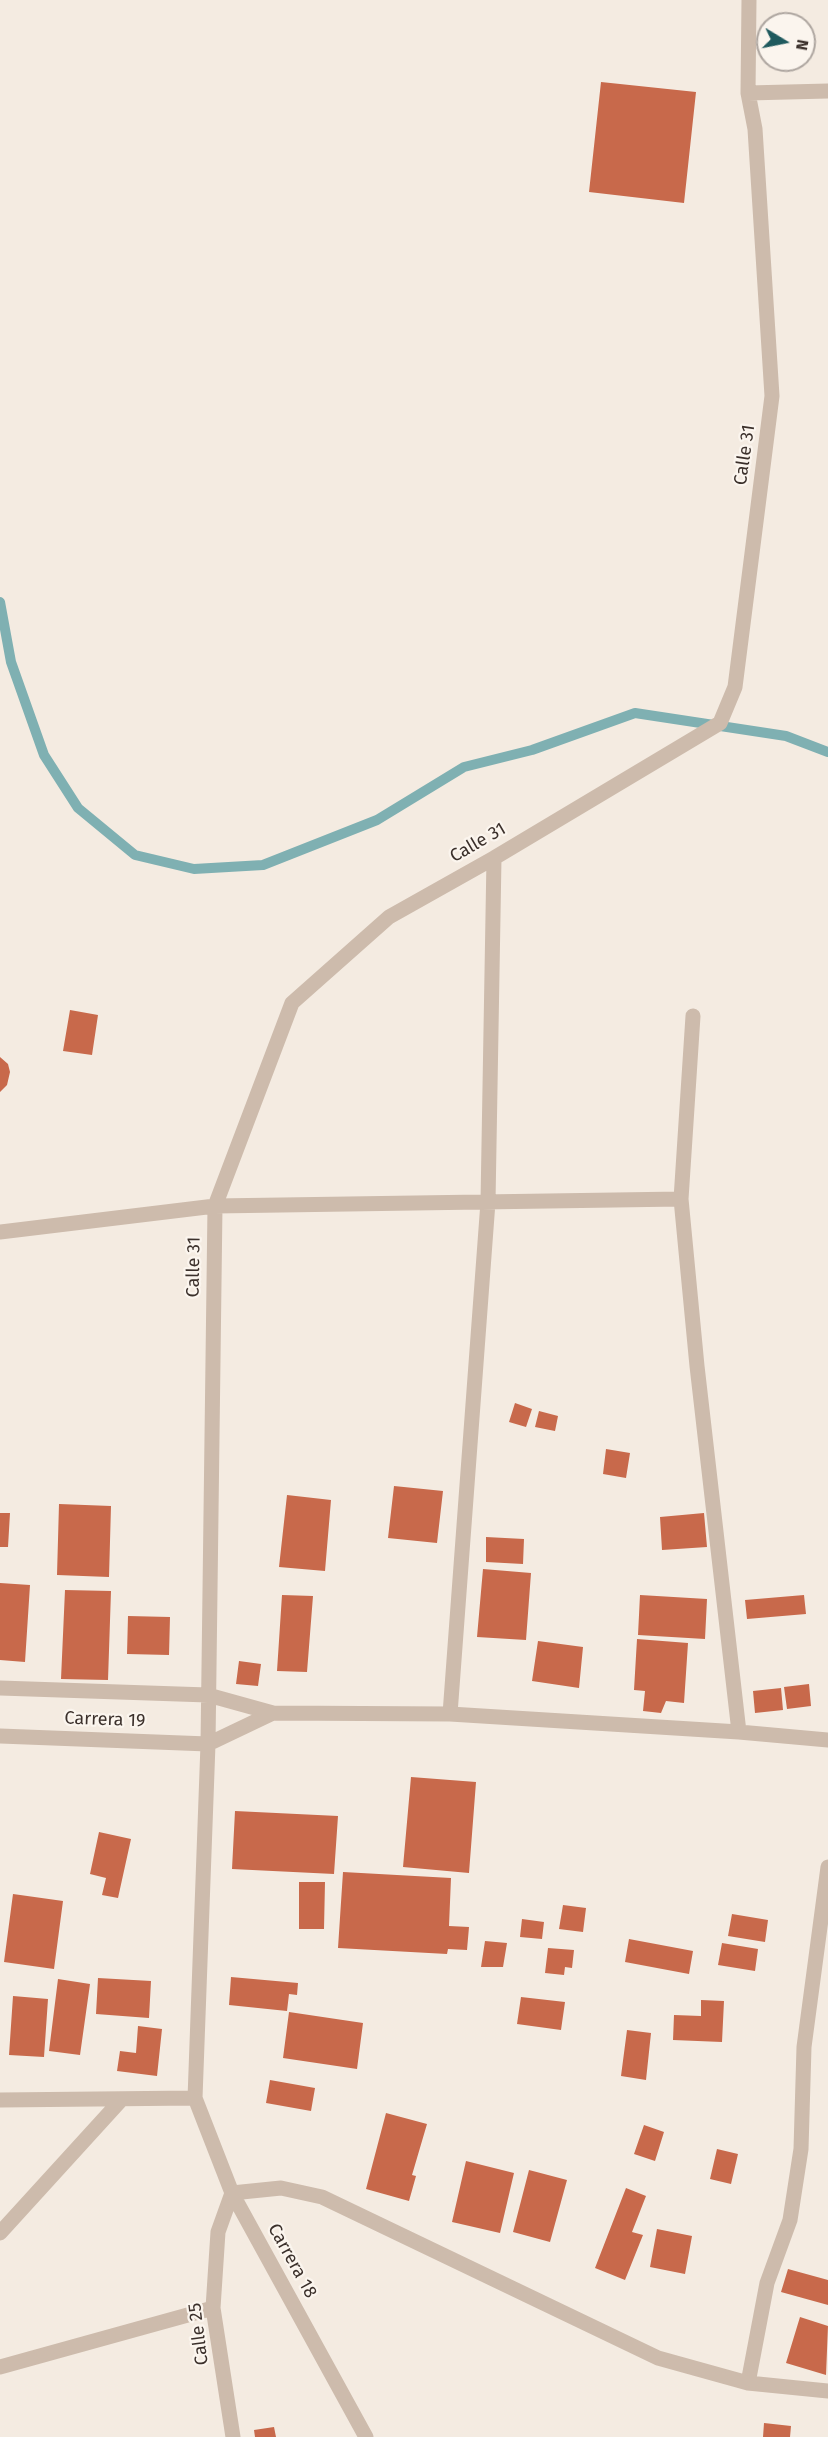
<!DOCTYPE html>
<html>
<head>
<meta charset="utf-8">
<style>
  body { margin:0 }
  #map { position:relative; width:828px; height:2437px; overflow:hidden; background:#f4ebe1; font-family:"Fira Sans",sans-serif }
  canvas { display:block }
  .north { position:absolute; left:756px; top:12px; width:60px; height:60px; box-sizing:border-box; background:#fbf5ee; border:2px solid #aea6a0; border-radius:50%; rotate:100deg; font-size:16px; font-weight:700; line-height:24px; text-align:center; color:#3b302b }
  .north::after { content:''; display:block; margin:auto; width:21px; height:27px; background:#1f5a5e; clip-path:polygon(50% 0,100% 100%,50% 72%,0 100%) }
</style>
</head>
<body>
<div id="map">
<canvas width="828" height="2437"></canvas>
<div class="north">N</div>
</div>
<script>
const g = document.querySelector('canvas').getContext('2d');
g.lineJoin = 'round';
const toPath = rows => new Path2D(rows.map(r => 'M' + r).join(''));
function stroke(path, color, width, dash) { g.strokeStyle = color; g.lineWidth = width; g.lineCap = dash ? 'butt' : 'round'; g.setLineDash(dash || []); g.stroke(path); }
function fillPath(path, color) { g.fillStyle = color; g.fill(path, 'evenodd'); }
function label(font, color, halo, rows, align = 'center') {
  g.font = font + ' "Fira Sans",sans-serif'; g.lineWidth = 4.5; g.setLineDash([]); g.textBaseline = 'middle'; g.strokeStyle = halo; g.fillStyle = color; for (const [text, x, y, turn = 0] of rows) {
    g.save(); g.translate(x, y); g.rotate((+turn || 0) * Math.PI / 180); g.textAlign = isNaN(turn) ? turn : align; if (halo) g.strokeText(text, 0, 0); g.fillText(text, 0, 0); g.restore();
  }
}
stroke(toPath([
  [0,602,11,662,44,755,78,808,135,855,194,869,263,865,377,820,464,767,532,750,635,713,786,736,828,752]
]), '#7fb0b2', 10);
fillPath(toPath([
  [601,82,696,92,684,203,589,192],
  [70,1010,98,1015,92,1055,63,1051],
  [0,1057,8,1064,10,1072,7,1085,0,1092],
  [515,1403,532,1409,526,1427,509,1422],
  [539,1411,558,1416,555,1431,535,1427],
  [606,1449,630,1453,626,1478,603,1474],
  [394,1486,443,1491,437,1543,388,1538],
  [287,1495,331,1500,325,1571,279,1567],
  [59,1504,111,1506,109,1577,57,1575],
  [0,1513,10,1513,8,1547,0,1547],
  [704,1513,707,1547,662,1550,660,1517],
  [486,1537,524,1539,523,1564,486,1562],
  [483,1569,531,1573,526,1640,477,1637],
  [0,1583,30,1585,25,1662,0,1660],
  [65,1590,111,1591,108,1680,61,1679],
  [282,1595,313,1596,307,1672,277,1671],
  [640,1595,707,1599,705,1639,638,1635],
  [804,1595,806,1614,747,1619,745,1600],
  [128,1616,170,1617,169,1655,127,1654],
  [637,1639,688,1643,684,1703,666,1701,661,1713,643,1711,645,1691,634,1690],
  [538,1641,583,1647,579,1688,532,1681],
  [239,1661,261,1664,258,1686,236,1684],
  [809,1684,811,1706,787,1709,784,1687],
  [781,1688,783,1710,755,1713,753,1691],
  [411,1777,476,1782,469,1873,403,1867],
  [235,1811,338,1816,334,1874,232,1869],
  [99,1832,131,1839,118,1898,102,1895,106,1878,90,1874],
  [343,1872,451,1878,449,1926,469,1927,467,1950,448,1949,447,1954,338,1948],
  [299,1882,325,1882,324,1929,299,1929],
  [13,1894,63,1901,54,1969,4,1962],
  [563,1905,586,1908,583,1932,559,1929],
  [732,1914,768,1920,765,1942,728,1936],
  [522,1919,544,1922,542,1939,520,1937],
  [629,1939,693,1951,689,1974,625,1962],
  [485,1941,507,1943,503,1967,481,1967],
  [722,1943,758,1949,755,1971,718,1965],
  [548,1948,574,1950,572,1968,565,1967,564,1975,545,1973],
  [231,1977,298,1983,297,1995,289,1994,287,2011,229,2005],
  [98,1978,151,1981,149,2018,96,2014],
  [58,1979,90,1984,80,2055,49,2051],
  [13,1996,48,1999,44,2057,9,2055],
  [521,1997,565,2002,561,2030,517,2024],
  [701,2000,724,2001,722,2042,673,2040,674,2015,701,2016],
  [289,2012,363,2023,357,2069,283,2058],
  [138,2026,162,2029,157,2076,117,2071,120,2051,136,2053],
  [627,2030,651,2033,646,2080,621,2076],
  [270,2080,315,2088,311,2111,266,2103],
  [386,2113,427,2124,412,2175,416,2176,409,2201,366,2189],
  [644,2125,664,2132,655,2161,634,2154],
  [717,2149,738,2154,731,2184,710,2179],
  [466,2161,514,2173,500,2233,452,2222],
  [529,2170,567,2180,550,2242,513,2232],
  [626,2188,646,2196,632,2232,643,2235,625,2280,595,2268],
  [657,2229,692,2236,685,2274,650,2267],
  [788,2269,828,2280,828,2305,781,2292],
  [800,2317,828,2326,826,2375,786,2363],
  [764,2423,791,2426,790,2437,763,2437],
  [274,2427,276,2437,255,2437,254,2430]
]), '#c8694b');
stroke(toPath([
  [748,93,828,91],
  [693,1016,681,1199,697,1366,739,1732],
  [0,1232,215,1206,681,1199],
  [0,1688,208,1695,273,1713,450,1714,739,1732,828,1740],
  [450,1714,488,1202,494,858],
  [0,1736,208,1744,273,1713],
  [0,2100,195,2098],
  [0,2233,122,2099],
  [0,2367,213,2308],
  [748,2383,767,2283,790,2220,801,2149,804,2047,828,1867],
  [233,2437,213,2308,218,2232,232,2193,281,2188,322,2197,658,2358,748,2383,828,2391],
  [366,2437,232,2193,195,2098,208,1744,215,1206,292,1003,389,917,494,858,720,723,735,687,772,396,755,129,748,93,749,0]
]), '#cdbbac', 15);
label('18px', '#3b302b', '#fbf5ee', [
  ["Calle 31",745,455,-82],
  ["Calle 31",478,843,-30],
  ["Calle 31",194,1267,-89],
  ["Carrera 19",105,1720,2],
  ["Carrera 18",292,2261,61],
  ["Calle 25",199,2334,-97]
]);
</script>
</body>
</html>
